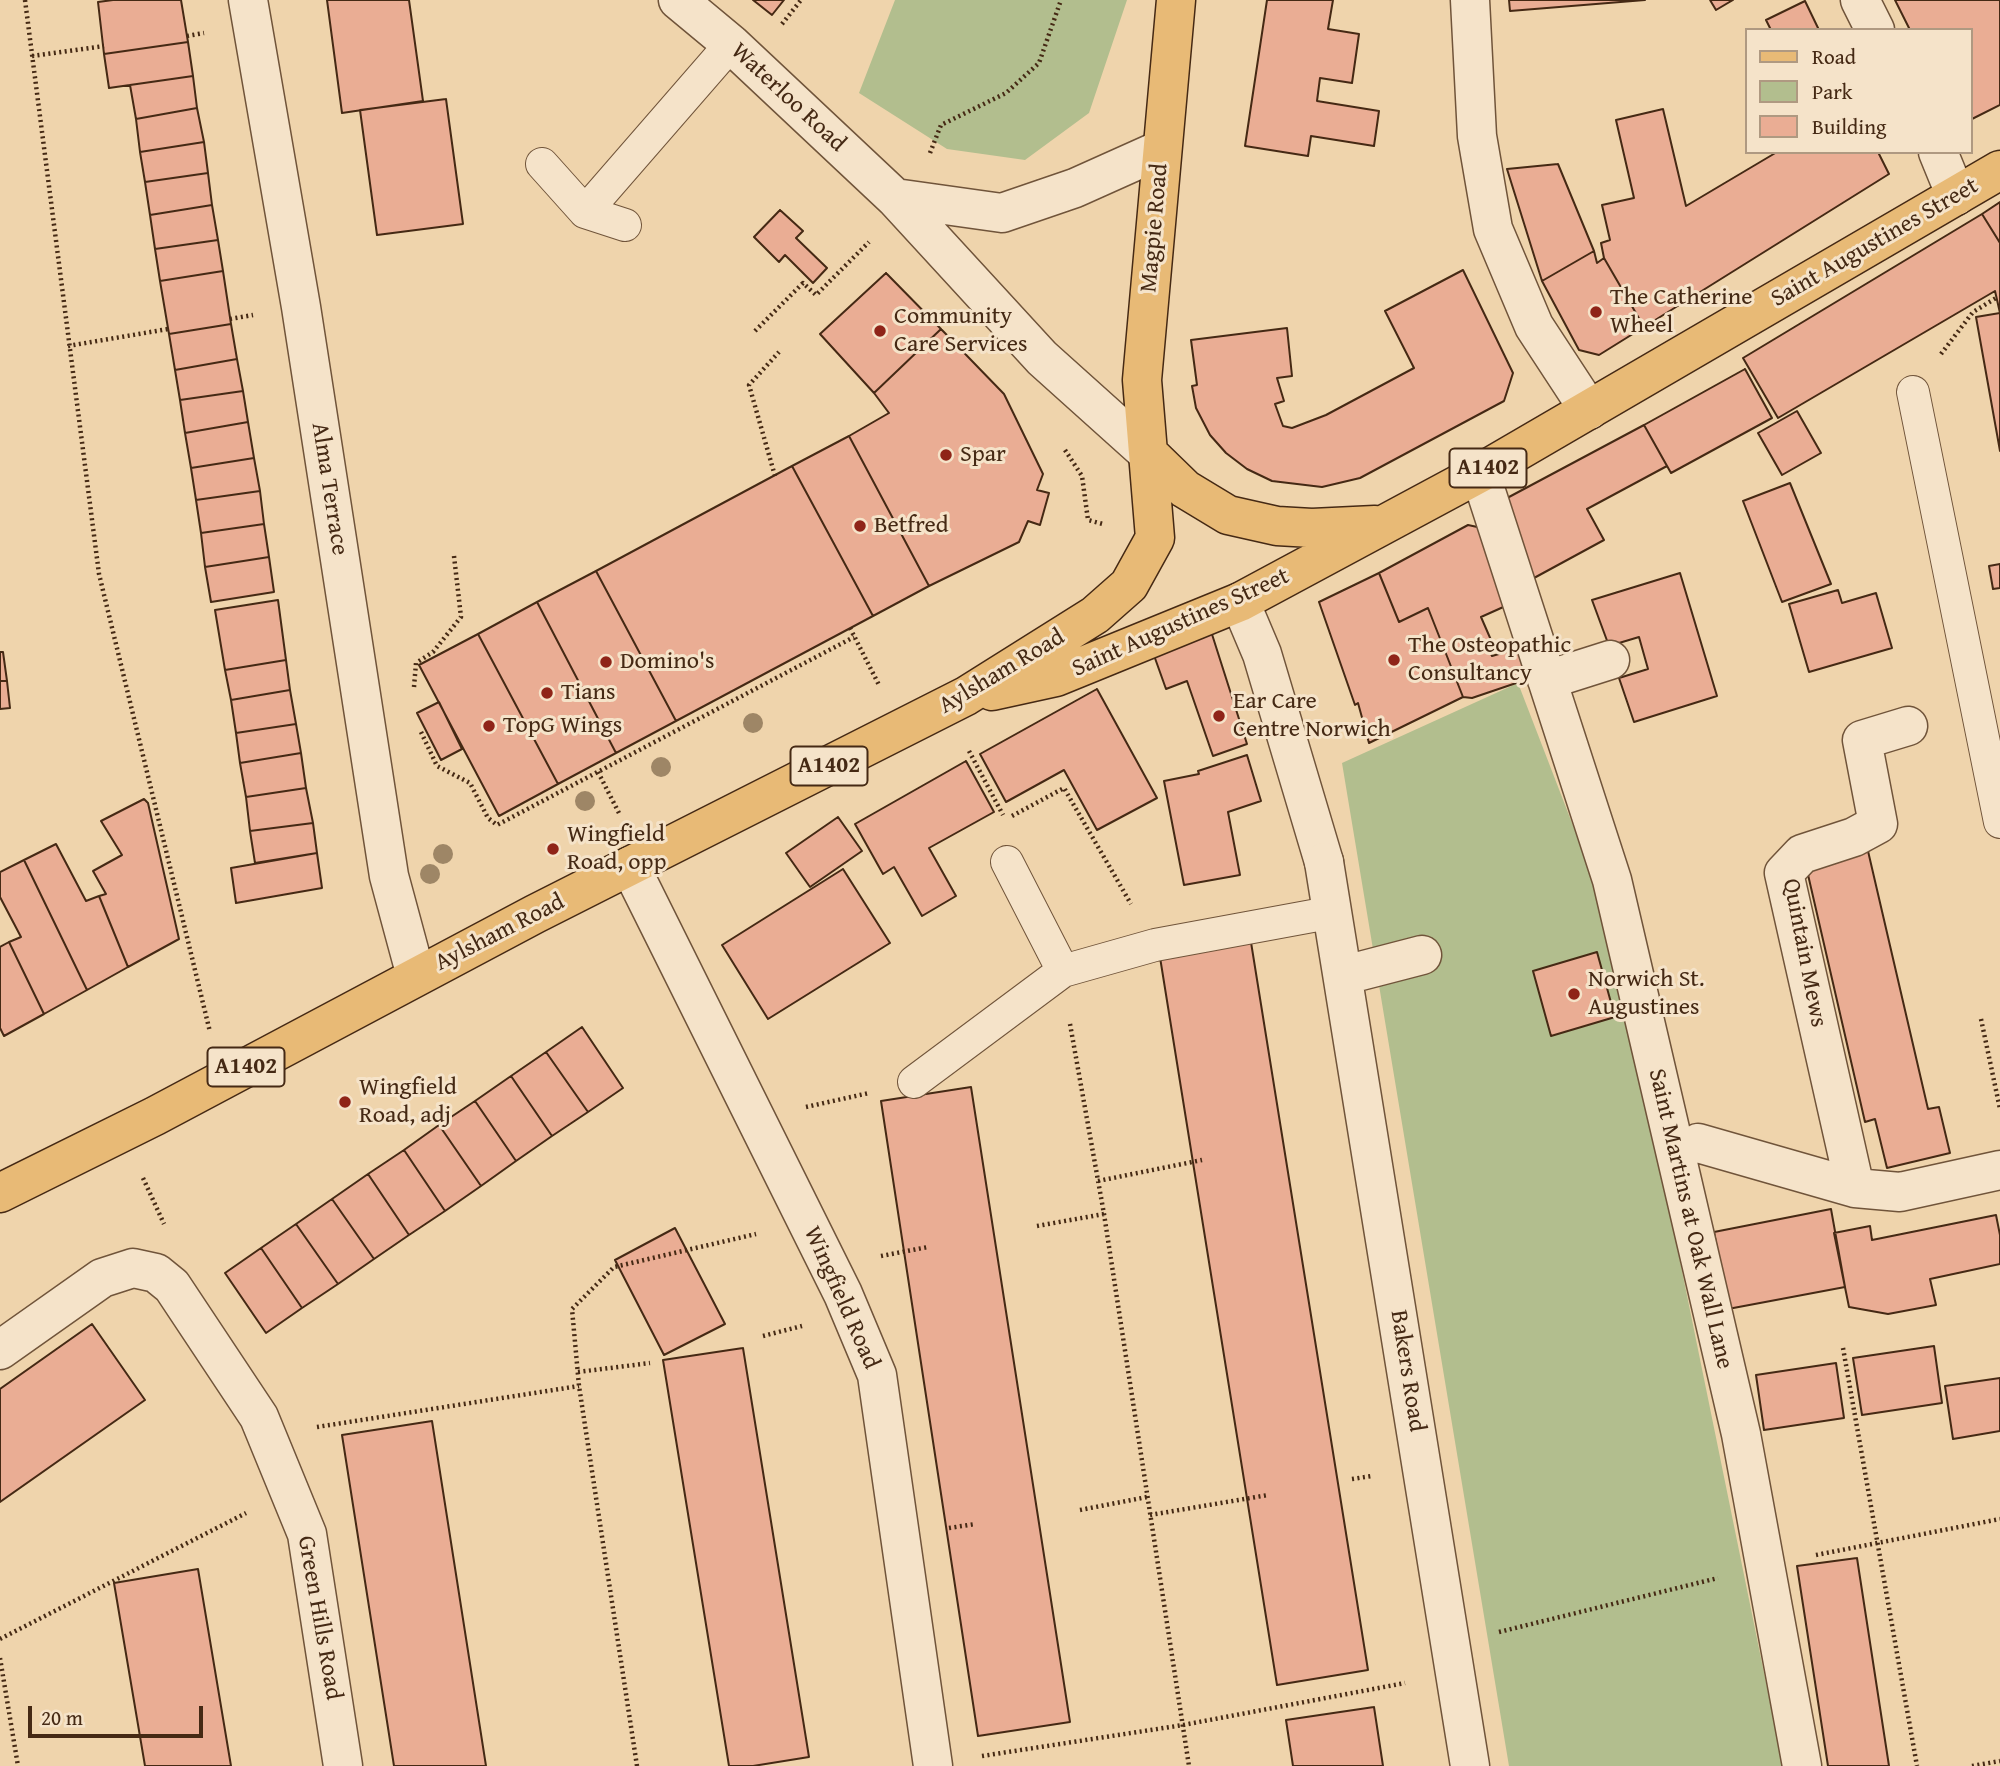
<!DOCTYPE html>
<html>
<head>
<meta charset="utf-8">
<style>
  body { margin:0 }
  #map { position:relative; width:2000px; height:1766px; overflow:hidden; background:#efd4ac; font-family:"Gentium Book Plus",serif }
  canvas { display:block }
  .legend { position:absolute; left:1745px; top:28px; width:228px; height:126px; box-sizing:border-box; background:#f5e3c9; border:2px solid #af9981; margin:0; padding:9px 12px; list-style:none; font-size:21px; color:#452914 }
  .legend li { display:flex; align-items:center; gap:14px; height:35px }
  .legend b { width:35px; border:2px solid #af9981 }
  .scale { position:absolute; left:28px; top:1706px; width:175px; height:32px; box-sizing:border-box; border:4px solid #452914; border-top:0; padding-left:9px; font-size:21px; line-height:24px; white-space:nowrap; color:#452914; -webkit-text-stroke:5px #f5e3c9; paint-order:stroke }
</style>
</head>
<body>
<div id="map">
<canvas width="2000" height="1766"></canvas>
<ul class="legend">
<li><b style="height:9px;background:#e8ba76"></b>Road</li>
<li><b style="height:19px;background:#b2be8e"></b>Park</li>
<li><b style="height:19px;background:#eaad94"></b>Building</li>
</ul>
<div class="scale">20 m</div>
</div>
<script>
const g = document.querySelector('canvas').getContext('2d');
g.lineJoin = 'round';
function fillPath(path, color) { g.fillStyle = color; g.fill(path, 'evenodd'); }
const toPath = rows => new Path2D(rows.map(r => 'M' + r).join(''));
function stroke(path, color, width, dash) { g.strokeStyle = color; g.lineWidth = width; g.lineCap = dash ? 'butt' : 'round'; g.setLineDash(dash || []); g.stroke(path); }
function label(font, color, halo, rows, align = 'center') {
  g.font = font + ' "Gentium Book Plus",serif'; g.lineWidth = 6; g.setLineDash([]); g.textBaseline = 'middle'; g.strokeStyle = halo; g.fillStyle = color; for (const [text, x, y, turn = 0] of rows) {
    g.save(); g.translate(x, y); g.rotate((+turn || 0) * Math.PI / 180); g.textAlign = isNaN(turn) ? turn : align; if (halo) g.strokeText(text, 0, 0); g.fillText(text, 0, 0); g.restore();
  }
}
fillPath(toPath([
  [895,0,1127,0,1089,113,1025,160,947,149,859,93],
  [1518,683,1604,906,1631,1021,1783,1766,1509,1766,1342,763]
]), '#b2be8e');
const building = toPath([
  [113,0,181,0,188,42,104,54,98,2,113,0],
  [327,0,409,0,423,101,342,113,327,0],
  [753,0,784,0,772,15,753,0],
  [1267,0,1333,0,1328,29,1359,34,1352,83,1320,78,1317,101,1379,111,1374,146,1311,136,1308,156,1245,146,1267,0],
  [1509,0,1645,0,1510,11,1509,0],
  [1710,0,1733,0,1716,10,1710,0],
  [1895,0,2000,0,2000,105,1970,120,1970,30,1910,30,1895,0],
  [1805,1,1819,30,1771,30,1766,20,1805,1],
  [188,42,193,76,109,88,104,54,188,42],
  [193,76,197,108,136,119,130,85,193,76],
  [446,99,463,224,377,235,360,110,446,99],
  [197,108,204,142,140,152,136,119,197,108],
  [1663,109,1686,206,1777,152,1878,152,1889,174,1644,327,1604,258,1601,243,1610,240,1602,205,1634,198,1616,120,1663,109],
  [204,142,208,173,145,182,140,152,204,142],
  [1558,164,1594,251,1542,281,1507,169,1558,164],
  [208,173,212,205,150,215,145,182,208,173],
  [2000,202,2000,243,1982,214,2000,202],
  [212,205,218,240,155,249,150,215,212,205],
  [780,210,803,231,796,238,827,268,813,283,785,255,779,262,754,237,780,210],
  [1982,214,2000,243,2000,451,1976,317,2000,313,1995,291,1778,418,1743,358,1982,214],
  [218,240,223,271,160,281,155,249,218,240],
  [1594,251,1597,263,1604,258,1644,327,1599,355,1579,350,1542,281,1594,251],
  [1463,270,1513,373,1504,401,1360,478,1322,487,1272,481,1247,469,1226,453,1210,435,1196,408,1192,386,1197,385,1191,340,1287,328,1292,376,1277,378,1284,401,1275,404,1283,426,1292,428,1326,415,1414,368,1385,311,1463,270],
  [223,271,231,324,169,334,160,281,223,271],
  [886,273,941,329,874,393,820,334,886,273],
  [231,324,237,359,175,370,169,334,231,324],
  [941,329,1004,394,1043,474,1037,490,1049,493,1040,525,1028,521,1019,542,929,586,849,436,889,413,874,393,941,329],
  [237,359,243,391,180,400,175,370,237,359],
  [1745,369,1772,418,1671,473,1644,425,1745,369],
  [243,391,248,422,185,433,180,400,243,391],
  [1797,411,1821,453,1782,475,1758,433,1797,411],
  [248,422,254,458,191,468,185,433,248,422],
  [1644,425,1667,466,1587,509,1604,540,1534,578,1494,505,1644,425],
  [849,436,929,586,873,616,792,466,849,436],
  [254,458,260,491,196,500,191,468,254,458],
  [792,466,873,616,676,721,596,571,792,466],
  [1790,483,1831,584,1782,602,1743,501,1790,483],
  [260,491,264,524,201,533,196,500,260,491],
  [264,524,269,557,205,567,201,533,264,524],
  [1468,525,1482,528,1510,604,1481,617,1491,640,1485,641,1492,656,1523,647,1534,677,1472,698,1463,697,1428,608,1399,622,1379,573,1468,525],
  [269,557,274,592,211,602,205,567,269,557],
  [2000,564,2000,588,1993,589,1989,566,2000,564],
  [596,571,676,721,616,753,537,602,596,571],
  [1379,573,1399,622,1428,608,1463,697,1369,743,1358,703,1355,705,1319,602,1379,573],
  [1680,573,1717,696,1634,722,1619,678,1648,669,1639,637,1609,646,1592,600,1680,573],
  [1838,590,1842,603,1876,593,1892,648,1809,672,1789,604,1838,590],
  [278,600,286,660,225,670,215,610,278,600],
  [537,602,616,753,558,784,478,634,537,602],
  [1210,628,1247,744,1213,756,1187,681,1166,689,1151,647,1210,628],
  [478,634,558,784,499,816,419,665,478,634],
  [0,652,3,652,7,681,0,681,0,652],
  [286,660,290,690,231,700,225,670,286,660],
  [0,681,7,681,10,708,0,709,0,681],
  [1097,689,1157,798,1097,830,1064,770,1006,802,980,754,1097,689],
  [290,690,296,724,236,733,231,700,290,690],
  [439,702,462,749,441,760,417,713,439,702],
  [296,724,301,753,240,763,236,733,296,724],
  [301,753,306,788,246,797,240,763,301,753],
  [1247,755,1261,801,1228,812,1240,875,1184,885,1164,781,1199,774,1198,771,1247,755],
  [966,761,994,812,929,848,956,896,922,916,894,867,883,874,855,824,966,761],
  [306,788,313,823,250,831,246,797,306,788],
  [144,799,148,803,179,939,128,967,99,896,106,894,93,871,122,855,101,821,144,799],
  [838,817,862,851,810,887,786,853,838,817],
  [313,823,317,853,255,863,250,831,313,823],
  [56,844,86,901,99,896,128,967,87,990,24,860,56,844],
  [1868,851,1928,1109,1939,1107,1950,1153,1887,1168,1875,1119,1865,1122,1806,866,1868,851],
  [317,853,322,888,236,903,231,868,317,853],
  [24,860,87,990,44,1014,9,942,21,937,0,897,0,872,24,860],
  [843,869,890,943,768,1019,722,945,843,869],
  [1250,936,1368,1670,1277,1685,1159,951,1250,936],
  [9,942,44,1014,4,1036,0,1028,0,947,9,942],
  [1597,952,1615,1017,1551,1036,1533,971,1597,952],
  [582,1027,623,1088,588,1112,546,1052,582,1027],
  [546,1052,588,1112,552,1136,511,1076,546,1052],
  [511,1076,552,1136,516,1161,475,1101,511,1076],
  [971,1087,1070,1722,978,1736,881,1101,971,1087],
  [475,1101,516,1161,481,1186,439,1125,475,1101],
  [439,1125,481,1186,445,1211,404,1150,439,1125],
  [404,1150,445,1211,409,1235,368,1174,404,1150],
  [368,1174,409,1235,374,1259,332,1199,368,1174],
  [332,1199,374,1259,338,1284,296,1224,332,1199],
  [1831,1209,1845,1287,1728,1309,1714,1232,1831,1209],
  [1996,1215,2000,1235,2000,1264,1930,1279,1936,1305,1888,1314,1849,1307,1834,1233,1870,1226,1872,1240,1996,1215],
  [296,1224,338,1284,302,1308,261,1248,296,1224],
  [675,1228,725,1324,664,1355,615,1260,675,1228],
  [261,1248,302,1308,266,1333,225,1273,261,1248],
  [92,1324,145,1400,0,1502,0,1389,92,1324],
  [1934,1346,1942,1403,1862,1415,1853,1358,1934,1346],
  [743,1348,809,1757,753,1766,729,1766,663,1360,743,1348],
  [1836,1363,1844,1418,1764,1430,1756,1375,1836,1363],
  [2000,1378,2000,1431,1953,1439,1945,1386,2000,1378],
  [432,1421,486,1766,394,1766,342,1435,432,1421],
  [1857,1558,1889,1766,1828,1766,1797,1566,1857,1558],
  [198,1569,231,1766,145,1766,114,1583,198,1569],
  [1374,1707,1383,1766,1293,1766,1286,1720,1374,1707]
]);
fillPath(building, '#eaad94');
stroke(building, '#452914', 2);
const service = toPath([
  [542,164,585,212],
  [625,225,585,212,731,44],
  [1913,392,2000,822],
  [1007,862,1063,971],
  [914,1082,1063,971,1155,945,1334,912]
]);
const pedestrian = toPath([
  [1240,602,1262,654,1324,862]
]);
const minor = toPath([
  [248,0,301,307,389,876,416,976],
  [1470,0,1477,136,1493,229,1534,326,1589,410],
  [1860,0,1875,30],
  [1938,152,1956,196],
  [1480,473,1612,880,1741,1434,1802,1766],
  [1547,680,1610,660],
  [1908,726,1862,740,1878,824,1854,837,1802,854,1784,873,1855,1188,1900,1192,2000,1170],
  [1324,862,1470,1766],
  [630,866,843,1294,877,1375,933,1766],
  [1345,975,1422,955],
  [1698,1143,1855,1188],
  [0,1350,102,1278,133,1268,156,1273,172,1286,259,1417,307,1534,343,1766]
]);
const tertiary = toPath([
  [678,0,731,44,895,198,1042,358,1150,455],
  [895,198,1002,213,1075,188,1162,149]
]);
const primary = toPath([
  [1150,455,1185,489,1228,515,1277,526,1312,528,1375,525],
  [992,691,1056,677,1240,602,1480,473,2000,170],
  [0,1193,155,1116,535,914,966,696,1095,615,1129,585,1155,538,1142,380,1176,0]
]);
stroke(service, '#70543a', 34);
stroke(pedestrian, '#70543a', 41);
stroke(minor, '#70543a', 41);
stroke(tertiary, '#70543a', 41);
stroke(primary, '#452914', 41);
stroke(toPath([
  [25,0,99,574,210,1032],
  [782,24,801,0],
  [187,36,204,33],
  [32,56,104,46],
  [930,153,941,125,1006,93,1039,63,1061,0],
  [230,319,253,315],
  [755,331,803,283,816,295,869,242],
  [68,346,168,329],
  [1941,354,1973,312,1996,298],
  [1065,450,1082,476,1088,520,1103,524],
  [775,476,749,385,779,352],
  [850,628,879,685],
  [414,687,416,663,433,652,461,617,454,556],
  [421,732,437,766,470,783,488,818,497,825,854,637],
  [969,751,1003,815],
  [598,772,620,815],
  [1012,816,1064,788,1131,904],
  [1981,1019,2000,1109],
  [1070,1024,1104,1214,1189,1766],
  [806,1107,869,1093],
  [143,1178,164,1224],
  [1098,1181,1202,1160],
  [1037,1226,1104,1214],
  [881,1256,928,1247],
  [763,1336,802,1326],
  [1843,1348,1917,1766],
  [578,1372,650,1363],
  [317,1427,579,1386],
  [1352,1479,1372,1476],
  [1080,1510,1147,1497],
  [1150,1515,1268,1495],
  [949,1528,975,1524],
  [1816,1555,2000,1519],
  [1499,1632,1718,1578],
  [0,1639,246,1513],
  [0,1658,18,1766],
  [982,1756,1183,1725,1405,1683],
  [637,1766,579,1386,572,1309,614,1267,756,1234],
  [1972,1766,2000,1761]
]), '#452914', 4.5, [2, 3.5]);
stroke(service, '#f5e3c9', 32);
stroke(pedestrian, '#f5e3c9', 38);
stroke(minor, '#f5e3c9', 38);
stroke(tertiary, '#f5e3c9', 38);
stroke(primary, '#e8ba76', 38);
g.fillStyle = '#9e8666';
for (const [x, y] of [
  [753,723],
  [661,767],
  [585,801],
  [443,854],
  [430,874]
]) { g.beginPath(); g.arc(x, y, 10, 0, 2 * Math.PI); g.fill(); }
for (const [x, y, r, color] of [
  [1596,312,7,"#8f2418"],
  [880,331,7,"#8f2418"],
  [946,455,7,"#8f2418"],
  [860,526,7,"#8f2418"],
  [1394,660,7,"#8f2418"],
  [606,662,7,"#8f2418"],
  [547,693,7,"#8f2418"],
  [1219,716,7,"#8f2418"],
  [489,726,7,"#8f2418"],
  [553,849,7,"#8f2418"],
  [1574,994,7,"#8f2418"],
  [345,1102,7,"#8f2418"]
]) { const dot = new Path2D(); dot.arc(x, y, r, 0, 2 * Math.PI); g.fillStyle = color; g.fill(dot); stroke(dot, '#f5e3c9', 2.5); }
for (const [x, y, w] of [
  [1488,468,77],
  [829,766,77],
  [246,1067,77]
]) { const box = new Path2D(); box.roundRect(x - w / 2, y - 19.5, w, 39, 5); g.fillStyle = '#f5e3c9'; g.fill(box); stroke(box, '#452914', 2); }
label('bold 23px', '#452914', null, [
  ["A1402",1488,468],
  ["A1402",829,766],
  ["A1402",246,1067]
]);
label('24px', '#452914', '#f5e3c9', [
  ["Waterloo Road",788,98,43],
  ["Magpie Road",1155,228,-85],
  ["Saint Augustines Street",1875,243,-30],
  ["Alma Terrace",329,489,81],
  ["Saint Augustines Street",1181,623,-24],
  ["Aylsham Road",1002,672,-31],
  ["Aylsham Road",500,933,-27],
  ["Quintain Mews",1804,953,79],
  ["Saint Martins at Oak Wall Lane",1690,1219,77],
  ["Wingfield Road",841,1298,66],
  ["Bakers Road",1407,1371,81],
  ["Green Hills Road",319,1618,80]
]);
label('24px', '#452914', '#f5e3c9', [
  ["The Catherine",1610,298],
  ["Wheel",1610,326],
  ["Community",894,317],
  ["Care Services",894,345],
  ["Spar",960,455],
  ["Betfred",874,526],
  ["The Osteopathic",1408,646],
  ["Consultancy",1408,674],
  ["Domino's",620,662],
  ["Tians",561,693],
  ["Ear Care",1233,702],
  ["Centre Norwich",1233,730],
  ["TopG Wings",503,726],
  ["Wingfield",567,835],
  ["Road, opp",567,863],
  ["Norwich St.",1588,980],
  ["Augustines",1588,1008],
  ["Wingfield",359,1088],
  ["Road, adj",359,1116]
], 'left');
</script>
</body>
</html>
